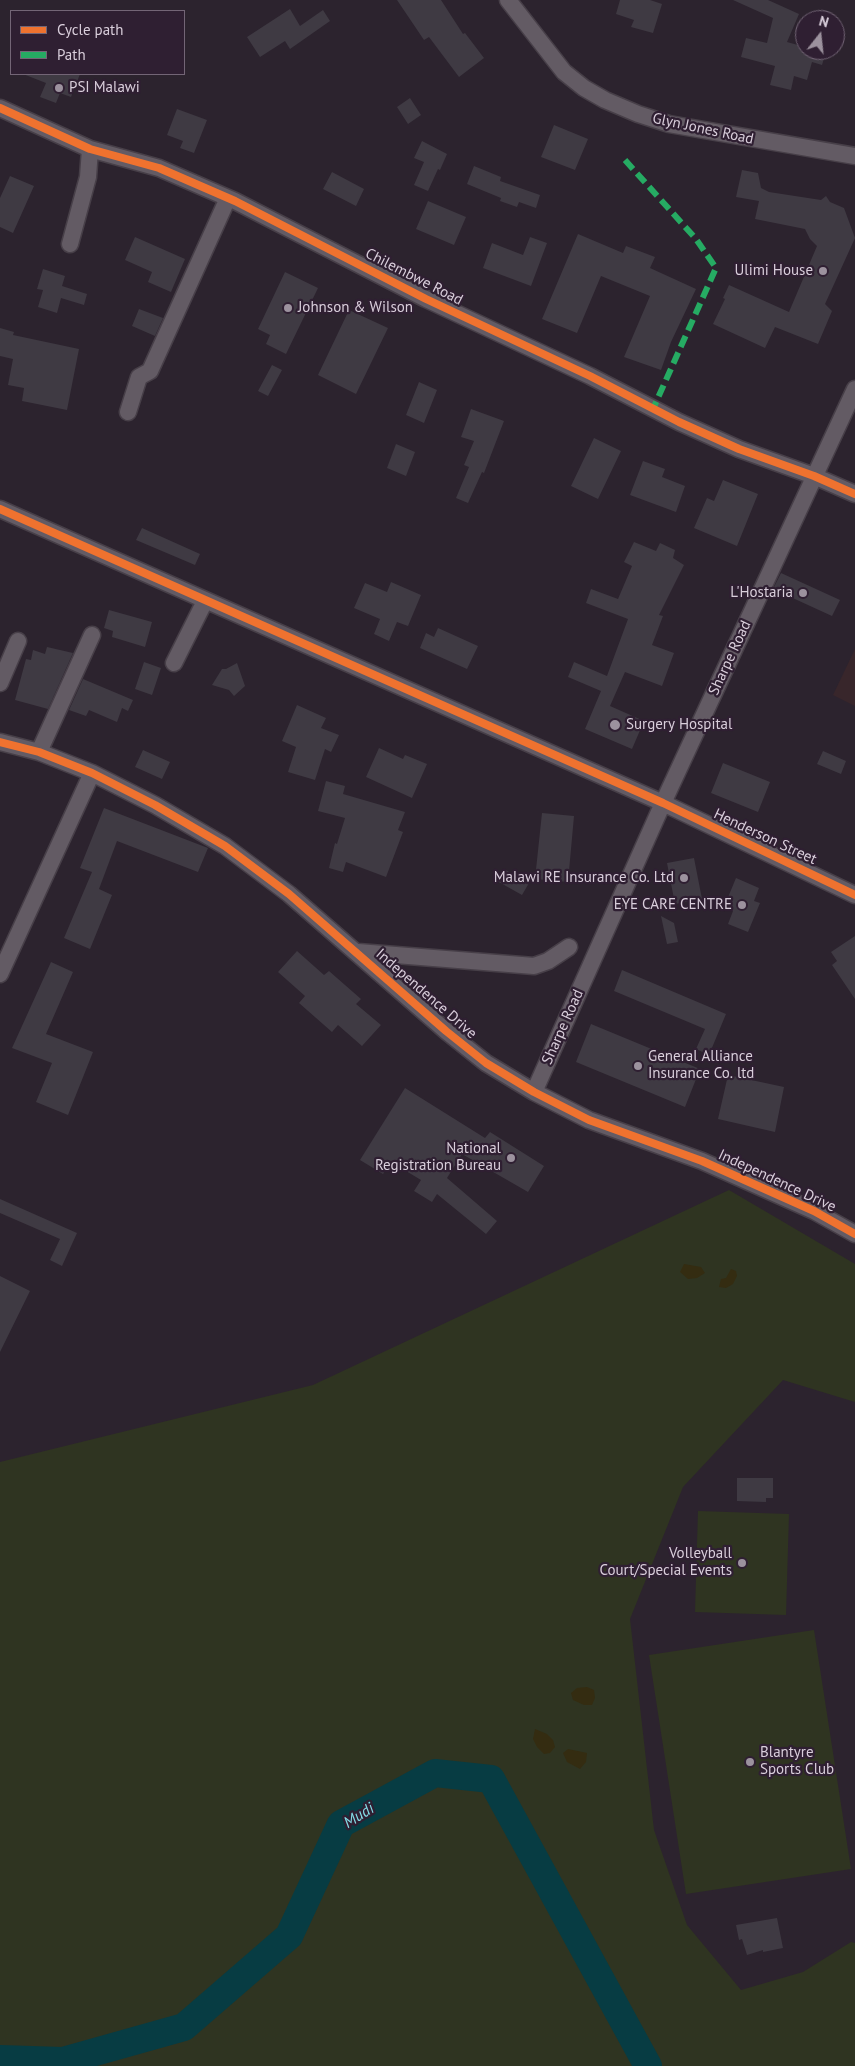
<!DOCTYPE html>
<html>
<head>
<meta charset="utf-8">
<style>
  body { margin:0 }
  #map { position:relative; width:855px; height:2066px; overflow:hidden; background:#2c232e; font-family:"PT Sans",sans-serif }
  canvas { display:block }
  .legend { position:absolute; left:10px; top:10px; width:175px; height:65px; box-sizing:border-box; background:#2f1f32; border:1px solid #736576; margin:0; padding:6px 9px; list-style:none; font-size:15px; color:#d9cedb }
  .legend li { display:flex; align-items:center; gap:10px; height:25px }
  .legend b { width:25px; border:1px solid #736576 }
  .north { position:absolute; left:795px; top:10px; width:50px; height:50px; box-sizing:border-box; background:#2f1f32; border:1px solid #736576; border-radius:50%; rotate:16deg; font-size:14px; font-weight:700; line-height:20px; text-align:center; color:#d9cedb }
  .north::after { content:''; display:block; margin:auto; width:18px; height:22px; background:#9c929e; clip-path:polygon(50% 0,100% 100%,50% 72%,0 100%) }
</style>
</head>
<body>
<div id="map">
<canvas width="855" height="2066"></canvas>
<ul class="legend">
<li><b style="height:6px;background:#ef722f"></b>Cycle path</li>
<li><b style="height:6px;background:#26ab63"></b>Path</li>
</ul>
<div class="north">N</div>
</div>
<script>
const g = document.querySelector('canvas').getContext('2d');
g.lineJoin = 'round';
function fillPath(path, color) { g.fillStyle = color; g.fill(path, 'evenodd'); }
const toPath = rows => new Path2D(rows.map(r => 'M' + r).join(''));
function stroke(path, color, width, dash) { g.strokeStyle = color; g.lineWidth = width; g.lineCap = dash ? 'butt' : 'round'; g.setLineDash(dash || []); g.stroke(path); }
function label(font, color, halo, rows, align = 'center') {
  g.font = font + ' "PT Sans",sans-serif'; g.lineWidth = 4.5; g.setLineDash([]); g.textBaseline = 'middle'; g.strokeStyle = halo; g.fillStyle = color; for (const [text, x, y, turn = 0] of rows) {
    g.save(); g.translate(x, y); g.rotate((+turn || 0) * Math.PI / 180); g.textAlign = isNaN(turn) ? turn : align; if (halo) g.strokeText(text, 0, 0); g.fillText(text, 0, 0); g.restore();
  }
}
fillPath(toPath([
  [855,649,855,706,833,695]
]), '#38262b');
fillPath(toPath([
  [729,1190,855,1264,855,1402,783,1380,683,1487,630,1619,654,1830,687,1925,741,1990,803,1972,851,1942,855,1943,855,2066,0,2066,0,1462,313,1385],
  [698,1511,789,1514,786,1615,695,1612],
  [814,1630,851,1869,686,1894,649,1655]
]), '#2f3421');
fillPath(toPath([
  [684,1264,701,1267,705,1273,697,1278,688,1279,680,1272],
  [731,1269,736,1271,737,1276,733,1284,726,1288,719,1287,721,1279,726,1278],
  [587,1687,594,1690,595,1698,592,1705,584,1705,573,1700,571,1693,577,1688],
  [535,1729,547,1734,553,1740,555,1747,550,1753,544,1754,537,1747,533,1739],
  [568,1749,587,1753,586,1762,580,1769,567,1762,563,1753]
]), '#342c11');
stroke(toPath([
  [0,2059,63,2061,184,2027,289,1936,341,1824,435,1773,491,1779,648,2066]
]), '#073c43', 28);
fillPath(toPath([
  [397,0,441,0,463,34,465,33,484,58,459,77,429,37,424,40],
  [620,0,650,0,662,4,653,33,631,27,634,20,616,14],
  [733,0,768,0,799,14,787,42,805,47,805,50,826,52,822,65,812,62,807,80,794,76,791,90,770,85,775,66,741,57,746,38,767,43,773,18],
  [290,9,300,26,323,10,330,21,290,49,285,41,260,57,247,37],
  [23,74,80,74,71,97,60,93,56,103,40,97,46,83],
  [410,98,421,115,408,124,397,107],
  [177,109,207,120,194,153,180,148,183,141,167,135],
  [554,125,588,139,575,170,541,157],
  [422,141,447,154,440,170,438,169,428,191,414,185,424,162,414,158],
  [474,166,501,177,500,181,540,195,536,208,519,202,517,207,500,201,501,198,467,184],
  [742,170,758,173,761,188,769,192,821,200,826,196,830,202,844,208,855,238,825,304,832,311,818,344,775,327,765,348,713,324,725,299,723,298,729,285,789,312,817,246,810,239,805,229,755,219,759,201,736,197],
  [332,172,364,189,356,206,323,189],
  [10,176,34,186,13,233,0,227,0,198],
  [428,201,466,217,454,245,416,229],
  [578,234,623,253,626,246,655,257,650,268,696,289,671,342,661,370,624,357,650,296,601,276,577,333,542,319],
  [135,237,185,259,171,292,148,282,152,272,125,260],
  [530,237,547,243,531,286,483,268,492,243,523,255],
  [43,269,65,276,62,286,87,294,84,305,61,298,57,313,38,307,43,290,37,289],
  [285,272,318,288,286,354,266,344,270,335,258,329],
  [139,309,163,318,155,336,132,326],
  [349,310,388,328,356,394,318,375],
  [0,328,14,332,13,335,79,349,67,410,22,401,24,388,8,385,13,359,0,356],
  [272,365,282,370,268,396,258,391],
  [419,382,437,390,424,423,406,415],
  [471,409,504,421,484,473,482,472,468,503,456,498,469,467,464,465,474,441,461,437],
  [594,438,621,451,598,499,571,486],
  [396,444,415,452,406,476,387,468],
  [643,461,665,469,662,477,685,486,676,512,630,495],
  [723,480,758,494,737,546,694,528,707,498,714,501],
  [142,528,200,554,195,565,136,540],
  [634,542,656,551,660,543,675,550,673,558,684,565,659,615,663,616,652,645,674,653,662,686,625,672,610,706,644,721,632,749,585,729,601,691,568,677,574,662,607,676,628,619,586,603,591,589,618,599,632,566,624,562],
  [781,573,840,600,832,616,773,589],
  [391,582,421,595,408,626,397,622,389,641,374,634,380,619,354,608,365,583,387,592],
  [109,610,152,622,145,647,112,637,113,631,104,628],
  [438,628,478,646,467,669,420,648,426,633,434,637],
  [47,647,73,653,48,709,15,700,26,659,31,660,33,650,45,654],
  [144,662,161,668,152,695,135,689],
  [237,663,245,686,234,696,229,690,212,685,222,669,226,669],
  [83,679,133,700,128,711,122,708,117,722,89,710,86,716,69,710],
  [297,705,326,718,321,728,339,735,331,752,325,749,315,780,288,772,296,747,282,741],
  [379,748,403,759,405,755,427,764,412,798,366,777],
  [143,750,170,762,162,779,135,767],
  [823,751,846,761,841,774,817,764],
  [723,763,770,782,758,812,711,793],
  [326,781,345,786,343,794,405,812,398,830,403,832,386,877,346,862,343,872,329,868,335,843,337,844,345,818,318,811],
  [104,808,208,848,198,872,117,841,99,889,112,895,90,949,64,938,92,872,80,868],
  [542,813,574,816,568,882,535,879],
  [694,858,702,899,675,904,667,863],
  [504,869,529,883,522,895,497,881],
  [736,878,759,888,754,901,760,903,748,932,728,924,733,911,724,907],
  [661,916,674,923,678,942,667,944],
  [855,936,855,999,832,965,837,961,831,952],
  [297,951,324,975,329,971,361,999,356,1004,381,1025,362,1046,338,1025,332,1032,299,1003,305,996,278,972],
  [51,962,73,972,46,1034,93,1052,68,1115,36,1102,52,1063,12,1048],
  [622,970,726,1014,709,1055,696,1049,705,1029,614,991],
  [591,1024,700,1069,685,1107,576,1062],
  [728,1075,784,1087,775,1132,718,1119],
  [405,1088,485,1138,490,1132,544,1166,528,1192,462,1154,447,1178,497,1221,486,1234,437,1194,432,1202,414,1191,421,1180,391,1162,383,1174,360,1160],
  [0,1199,77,1233,62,1266,50,1260,60,1239,0,1213],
  [0,1276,30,1291,0,1352],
  [737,1478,773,1478,773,1498,766,1498,766,1502,737,1501],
  [777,1918,783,1948,763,1952,763,1950,747,1955,742,1939,739,1940,736,1925]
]), '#3f3a43');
const minor = toPath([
  [508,0,564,72,584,88,605,100,638,114,669,124,855,156],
  [0,108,90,149,159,168,235,201,426,299,590,376,679,422,739,449,814,476,855,494],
  [70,244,88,177,90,149],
  [128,412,139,377,150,371,228,198],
  [0,509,663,803,855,895],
  [174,663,205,601],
  [0,683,18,641],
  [0,742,39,752,92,773,155,805,225,846,289,894,446,1031,486,1063,534,1092,589,1120,702,1161,814,1211,855,1234],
  [39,752,92,635],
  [358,952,534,966,548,961,569,947],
  [0,974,92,773],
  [534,1092,663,803,855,389]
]);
stroke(minor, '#473f48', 19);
stroke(minor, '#635b64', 16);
stroke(toPath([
  [625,160,696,239,716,268,653,409]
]), '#26ab63', 6, [12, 6]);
stroke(toPath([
  [0,108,90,149,159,168,235,201,426,299,590,376,679,422,739,449,814,476,855,494],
  [0,509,663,803,855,895],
  [0,742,39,752,92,773,155,805,225,846,289,894,446,1031,486,1063,534,1092,589,1120,702,1161,814,1211,855,1234]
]), '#ef722f', 8);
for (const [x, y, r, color] of [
  [59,88,5,"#9c929e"],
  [823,271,5,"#9c929e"],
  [288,308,5,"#9c929e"],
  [803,593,5,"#9c929e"],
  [615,725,6,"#9c929e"],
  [684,878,5,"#9c929e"],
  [742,905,5,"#9c929e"],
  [638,1066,5,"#9c929e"],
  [511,1158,5,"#9c929e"],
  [742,1563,5,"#9c929e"],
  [750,1762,5,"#9c929e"]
]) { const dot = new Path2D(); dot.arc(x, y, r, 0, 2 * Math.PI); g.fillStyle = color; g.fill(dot); stroke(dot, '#2f1f32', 2); }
label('15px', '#d9cedb', '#2f1f32', [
  ["PSI Malawi",69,88,"left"],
  ["Ulimi House",813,271],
  ["Johnson & Wilson",298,308,"left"],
  ["L'Hostaria",793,593],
  ["Surgery Hospital",626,725,"left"],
  ["Malawi RE Insurance Co. Ltd",674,878],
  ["EYE CARE CENTRE",732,905],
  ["General Alliance",648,1057,"left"],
  ["Insurance Co. ltd",648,1074,"left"],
  ["National",501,1149],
  ["Registration Bureau",501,1166],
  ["Volleyball",732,1554],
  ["Court/Special Events",732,1571],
  ["Blantyre",760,1753,"left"],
  ["Sports Club",760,1770,"left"]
], 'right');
label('15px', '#d9cedb', '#2f1f32', [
  ["Glyn Jones Road",703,129,12],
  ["Chilembwe Road",414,277,27],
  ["Sharpe Road",730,658,-65],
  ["Henderson Street",765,837,25],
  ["Independence Drive",426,994,41],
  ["Sharpe Road",563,1027,-66],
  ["Independence Drive",777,1181,25]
]);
label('italic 16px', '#84dce6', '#2f1f32', [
  ["Mudi",359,1816,-32]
]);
</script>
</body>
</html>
